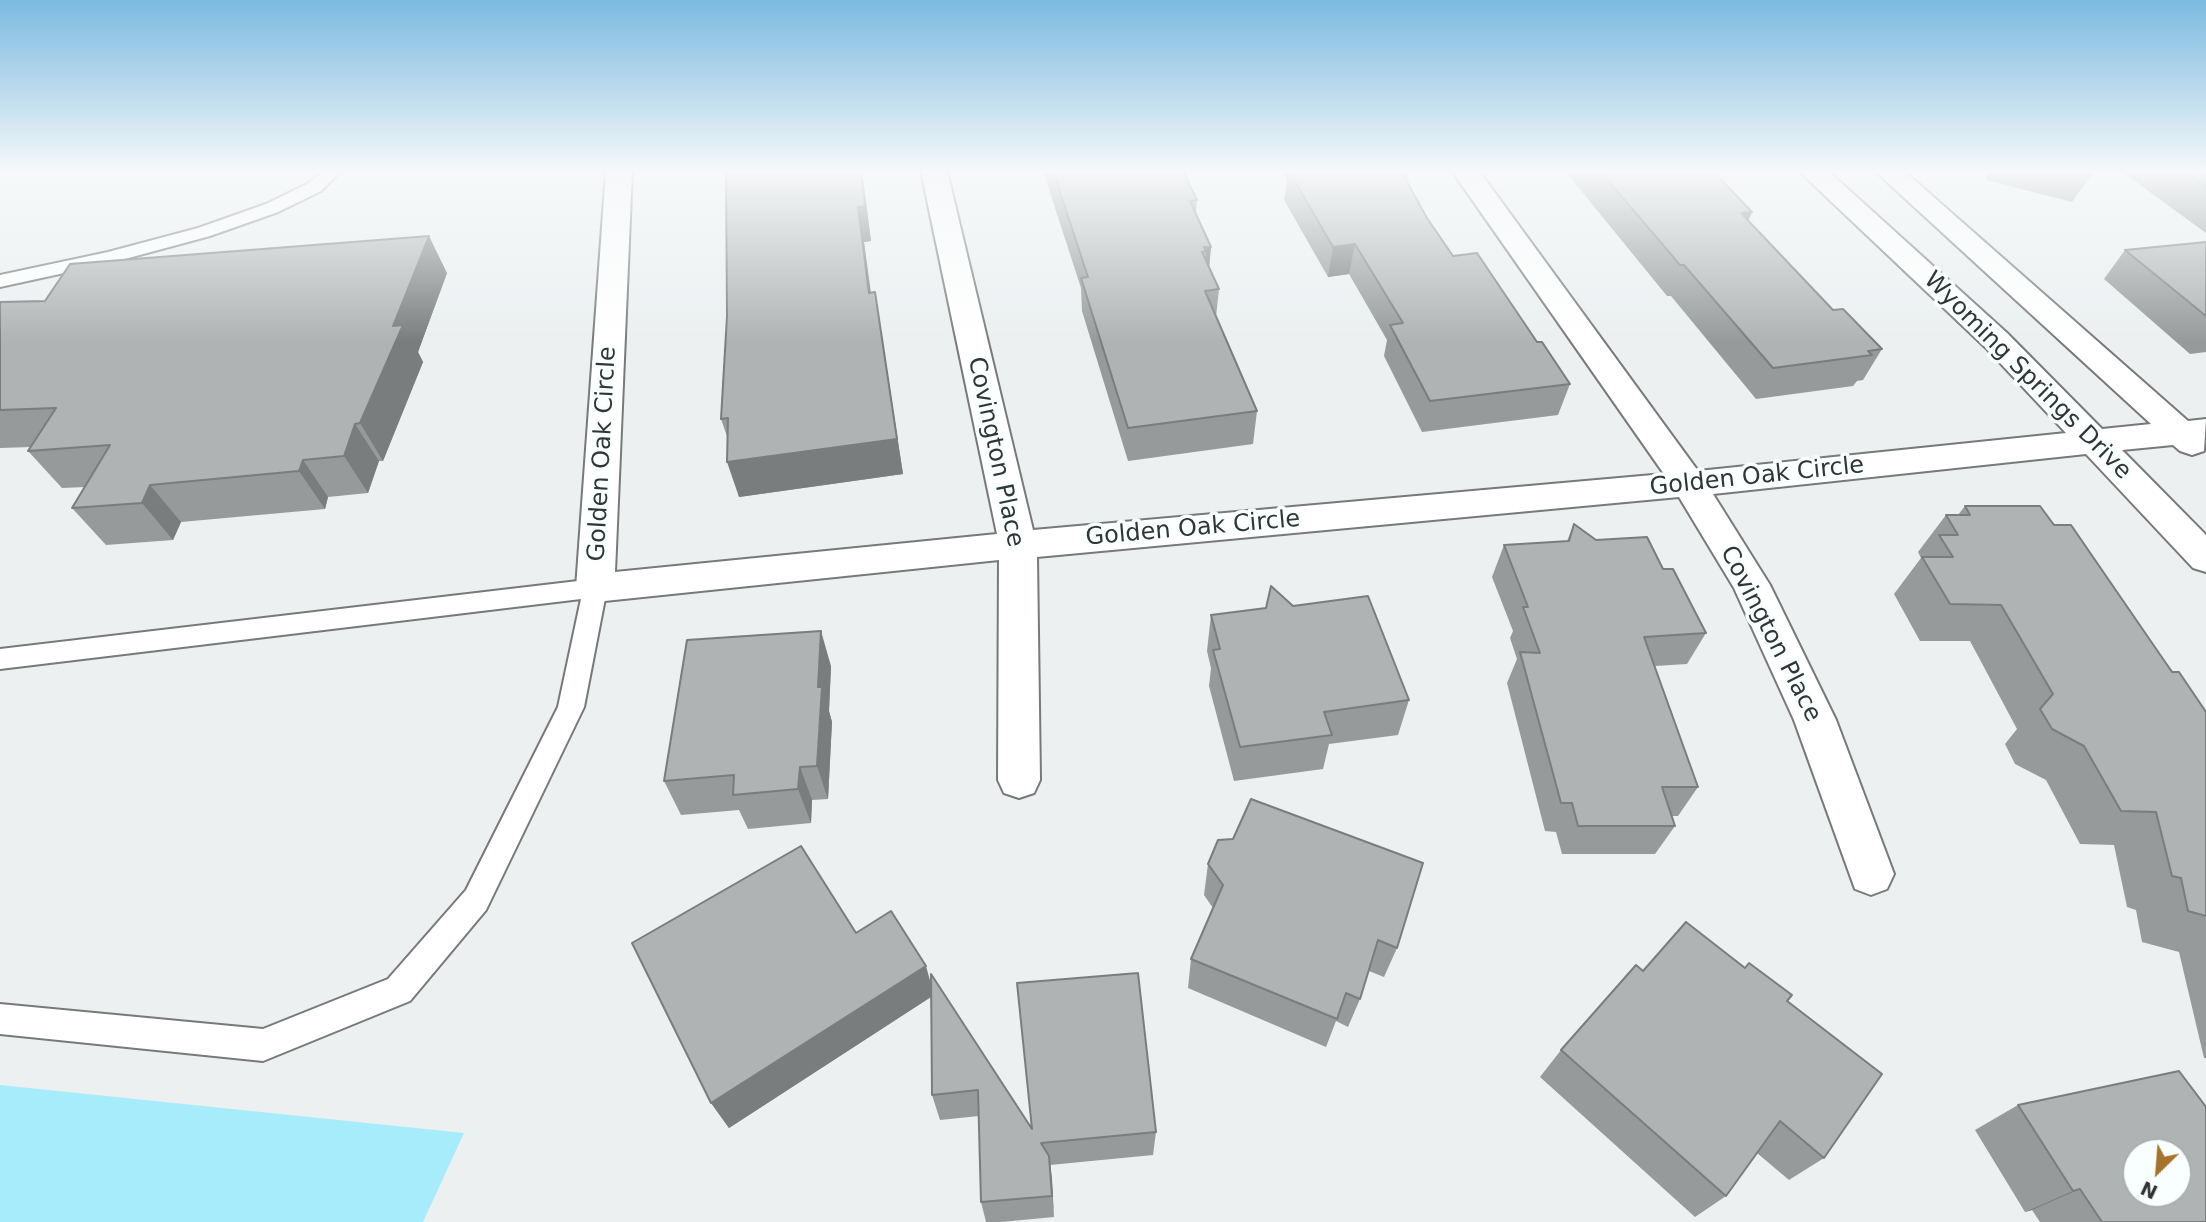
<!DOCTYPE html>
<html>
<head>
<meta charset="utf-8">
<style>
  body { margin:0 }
  #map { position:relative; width:2206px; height:1222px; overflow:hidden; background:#ecf0f1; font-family:"DejaVu Sans",sans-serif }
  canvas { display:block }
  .north { position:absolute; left:2122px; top:1138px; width:70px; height:70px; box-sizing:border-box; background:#f9fefe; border:2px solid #aaaeae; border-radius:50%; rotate:205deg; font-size:19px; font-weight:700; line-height:28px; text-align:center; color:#333535 }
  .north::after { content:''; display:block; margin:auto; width:24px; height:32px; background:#a57329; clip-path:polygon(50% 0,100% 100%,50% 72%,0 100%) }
</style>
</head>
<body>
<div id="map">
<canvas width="2206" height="1222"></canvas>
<div class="north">N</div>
</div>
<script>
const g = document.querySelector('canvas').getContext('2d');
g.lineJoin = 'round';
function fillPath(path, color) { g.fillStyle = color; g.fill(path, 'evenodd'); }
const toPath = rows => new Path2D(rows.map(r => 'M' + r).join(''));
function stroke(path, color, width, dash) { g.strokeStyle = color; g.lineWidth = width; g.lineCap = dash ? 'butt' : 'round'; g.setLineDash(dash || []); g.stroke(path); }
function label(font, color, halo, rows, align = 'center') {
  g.font = font + ' "DejaVu Sans",sans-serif'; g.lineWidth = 7; g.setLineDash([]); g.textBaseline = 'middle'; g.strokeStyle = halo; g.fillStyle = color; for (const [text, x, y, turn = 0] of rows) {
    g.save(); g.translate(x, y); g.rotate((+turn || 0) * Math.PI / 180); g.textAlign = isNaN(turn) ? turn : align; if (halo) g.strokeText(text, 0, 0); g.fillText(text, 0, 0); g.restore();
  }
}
fillPath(toPath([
  [0,1085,464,1133,423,1222,0,1222]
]), '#a7ecfa');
const lane = toPath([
  [323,171,341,171,321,191,278,212,210,236,110,263,0,287,0,275,108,252,198,228,266,204,309,183,323,171],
  [595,579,604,582,607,588,584,707,486,910,410,1001,263,1061,0,1034,0,1004,263,1029,388,979,466,890,558,707,581,599,0,669,0,649,595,579]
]);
const street = toPath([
  [606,171,632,171,615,572,997,534,921,171,947,171,1033,530,1664,474,1452,171,1479,171,1698,471,2066,433,1985,347,1799,171,1828,171,2007,333,2102,429,2151,424,1875,171,1904,171,2188,421,2206,419,2204,451,2192,455,2180,451,2173,445,2122,450,2206,535,2206,572,2193,568,2086,454,1713,494,1770,585,1836,720,1894,874,1887,889,1871,895,1855,889,1794,720,1734,588,1679,497,1037,557,1040,780,1034,793,1019,798,1004,793,998,780,999,560,595,602,582,598,576,588,606,171]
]);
stroke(lane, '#767a7a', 4);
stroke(street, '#767a7a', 4);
fillPath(lane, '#fff');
fillPath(street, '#fff');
fillPath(toPath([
  [726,171,862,171,871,241,864,242,871,293,875,292,903,474,739,497,728,439,721,419,727,316],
  [1043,171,1183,171,1197,200,1196,213,1211,247,1209,267,1219,289,1216,317,1257,411,1253,444,1128,461,1082,311,1081,288],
  [1282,171,1409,171,1407,182,1427,218,1453,256,1537,342,1570,384,1558,415,1422,432,1384,356,1387,340,1349,274,1328,277,1284,200,1287,181],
  [1565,171,1713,171,1752,212,1748,221,1833,310,1882,349,1863,380,1857,381,1853,386,1756,399,1671,296,1667,296],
  [1988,171,2091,171,2090,177,2072,202,1986,180],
  [2121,171,2206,171,2206,233],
  [2206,242,2206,352,2190,354,2104,279,2125,250],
  [447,273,418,352,423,362,383,461,379,461,368,493,328,497,325,509,181,522,173,540,106,545,72,508,85,487,62,488,28,451,31,447,0,448,0,302,45,301],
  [1965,506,2054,525,2206,712,2206,1058,2204,1058,2179,952,2142,942,2136,910,2127,907,2114,845,2080,844,2046,780,2015,764,2005,744,2017,729,1970,641,1920,641,1894,594,1921,558,1918,552,1946,515,1958,515],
  [1574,524,1596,540,1663,569,1706,633,1687,664,1655,666,1698,787,1678,816,1672,816,1675,826,1655,854,1562,854,1556,832,1545,831,1507,683,1517,659,1510,638,1513,631,1492,577,1504,545,1567,541],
  [1293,606,1409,700,1398,735,1329,744,1323,769,1234,781,1209,686,1211,668,1207,651,1211,615],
  [831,666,829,711,832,722,828,799,812,800,811,823,748,829,739,810,681,815,664,781],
  [1208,864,1397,948,1384,977,1369,971,1360,999,1348,1027,1336,1021,1326,1047,1188,988,1191,959,1213,908,1204,895],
  [1643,971,1787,1001,1824,1158,1789,1180,1757,1153,1726,1196,1695,1217,1540,1077,1561,1050],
  [931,985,1032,1129,1156,1132,1153,1155,1050,1165,1054,1217,1001,1222,986,1222,981,1202,979,1116,940,1120,932,1095,931,997,729,1128,711,1103],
  [2018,1105,2206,1222,2040,1222,2032,1210,2025,1212,1975,1130]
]), '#969a9b');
fillPath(toPath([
  [861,171,862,171,871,241,864,242,875,328,869,293,858,207],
  [1396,171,1409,171,1405,193],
  [1752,212,1738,242,1741,213],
  [429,236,447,273,418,352,423,362,383,461,360,423,393,326],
  [1355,244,1349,274,1328,277,1333,247],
  [1204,247,1211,247,1208,280,1204,280,1206,251],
  [875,292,903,474,739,497,727,462],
  [355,424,379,461,368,493,344,456],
  [303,460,328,497,325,509,299,471],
  [150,485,181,522,173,540,142,503],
  [821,631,831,666,829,711,832,722,828,799,817,766,818,687],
  [800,767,812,800,811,823,798,789],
  [926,966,934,995,729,1128,711,1103],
  [1049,1156,1052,1179,1054,1217,1052,1196],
  [2080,1189,2032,1210,2025,1212,2073,1191]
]), '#7a7d7e');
const building = toPath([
  [726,171,861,171,865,206,858,207,869,293,875,292,897,439,727,462,728,418,721,419,727,316,726,171],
  [1053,171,1183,171,1197,200,1190,201,1211,247,1204,247,1206,251,1202,252,1219,289,1205,291,1257,411,1128,428,1081,278,1088,277,1053,171],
  [1289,171,1401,171,1427,218,1453,256,1477,253,1537,342,1542,342,1570,384,1430,401,1390,325,1403,323,1355,244,1333,247,1289,171],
  [1600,171,1713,171,1752,212,1741,213,1833,310,1843,309,1882,349,1868,351,1872,355,1773,368,1684,265,1680,265,1600,171],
  [2067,171,2091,171,2090,177,2067,171],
  [2182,171,2206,171,2206,187,2182,171],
  [429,236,393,326,403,325,360,423,355,424,344,456,303,460,299,471,150,485,142,503,72,508,110,445,28,451,56,408,0,410,0,302,45,301,70,264,429,236],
  [2206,242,2206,316,2125,250,2206,242],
  [1965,506,2040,506,2054,525,2071,525,2172,672,2179,672,2206,712,2206,916,2188,911,2181,878,2172,876,2156,812,2121,811,2084,746,2052,729,2040,709,2053,694,2001,605,1950,604,1922,557,1953,557,1939,535,1958,535,1946,515,1970,515,1965,506],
  [1574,524,1596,540,1647,537,1663,569,1673,569,1706,633,1644,637,1698,787,1662,787,1675,826,1578,826,1572,803,1561,803,1520,652,1540,653,1523,607,1528,607,1504,545,1569,541,1574,524],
  [1271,586,1293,606,1368,596,1409,700,1324,712,1332,735,1240,747,1213,650,1220,649,1211,615,1266,608,1271,586],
  [821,631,818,687,822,687,817,766,800,767,798,789,733,795,734,775,664,781,687,640,821,631],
  [1251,799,1423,863,1397,948,1378,940,1360,999,1346,993,1337,1019,1191,959,1223,885,1208,864,1218,840,1233,839,1251,799],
  [801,846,856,933,891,911,926,966,711,1103,632,943,801,846],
  [1686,922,1745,968,1749,963,1792,995,1787,1001,1882,1074,1824,1158,1780,1121,1726,1196,1561,1050,1636,965,1643,971,1686,922],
  [1138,973,1156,1132,1041,1143,1049,1156,1052,1196,981,1202,978,1090,932,1095,931,974,1032,1129,1017,983,1138,973],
  [2179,1071,2206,1107,2206,1222,2102,1222,2080,1189,2073,1191,2018,1105,2179,1071],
  [2136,1152,2178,1152,2178,1194,2136,1194,2136,1152]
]);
fillPath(building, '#afb3b4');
stroke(building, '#7a7d7e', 2);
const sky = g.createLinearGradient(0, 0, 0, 342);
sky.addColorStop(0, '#7bbae0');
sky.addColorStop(0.5, '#f6f8f9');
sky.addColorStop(1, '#f6f8f900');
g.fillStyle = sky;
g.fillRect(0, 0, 2206, 342);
label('24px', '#333535', '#f9fefe', [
  ["Wyoming Springs Drive",2027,376,45],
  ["Covington Place",995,452,78],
  ["Golden Oak Circle",603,454,-87],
  ["Golden Oak Circle",1757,477,-6],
  ["Golden Oak Circle",1193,529,-5],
  ["Covington Place",1770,634,63]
]);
</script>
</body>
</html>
